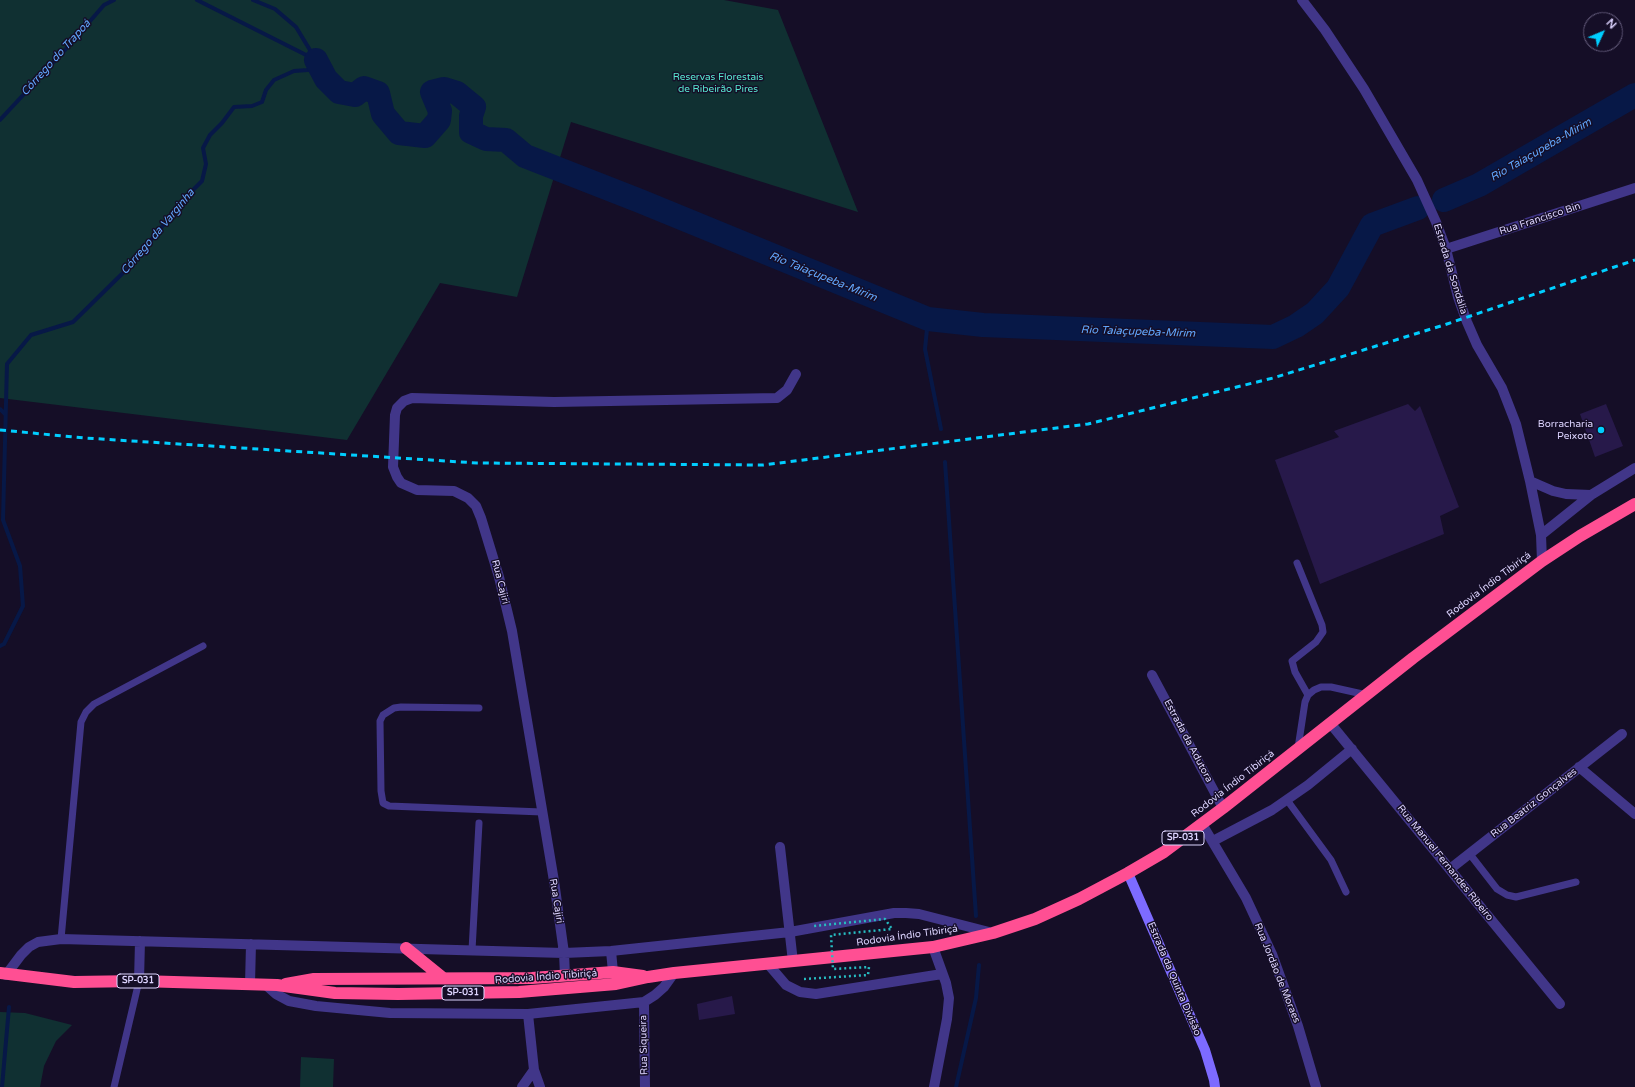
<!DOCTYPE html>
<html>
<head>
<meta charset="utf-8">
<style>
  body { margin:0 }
  #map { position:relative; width:1635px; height:1087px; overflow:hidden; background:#150e27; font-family:"Varela Round",sans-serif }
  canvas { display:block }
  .north { position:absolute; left:1583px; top:12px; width:40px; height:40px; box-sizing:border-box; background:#150e27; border:1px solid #655d7d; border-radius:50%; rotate:46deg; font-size:11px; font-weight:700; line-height:16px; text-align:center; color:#ddd4ff }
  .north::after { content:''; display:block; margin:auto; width:14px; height:18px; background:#00ceff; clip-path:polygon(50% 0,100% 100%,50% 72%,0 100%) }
</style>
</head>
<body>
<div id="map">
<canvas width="1635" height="1087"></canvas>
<div class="north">N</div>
</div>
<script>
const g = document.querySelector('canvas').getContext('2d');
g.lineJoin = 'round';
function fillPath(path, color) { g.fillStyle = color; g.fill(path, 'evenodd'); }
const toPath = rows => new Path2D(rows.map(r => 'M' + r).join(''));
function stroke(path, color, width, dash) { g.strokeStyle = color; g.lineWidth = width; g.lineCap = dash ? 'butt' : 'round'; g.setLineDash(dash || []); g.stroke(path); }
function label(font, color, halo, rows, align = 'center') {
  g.font = font + ' "Varela Round",sans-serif'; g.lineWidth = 3; g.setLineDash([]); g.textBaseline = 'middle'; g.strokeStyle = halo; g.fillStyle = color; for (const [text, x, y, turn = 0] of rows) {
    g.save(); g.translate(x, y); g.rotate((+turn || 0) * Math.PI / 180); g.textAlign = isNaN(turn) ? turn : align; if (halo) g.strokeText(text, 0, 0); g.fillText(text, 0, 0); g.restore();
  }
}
fillPath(toPath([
  [0,0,724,0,778,10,858,212,571,122,517,297,440,283,347,440,0,398],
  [0,1012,25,1013,72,1025,56,1041,44,1066,40,1087,0,1087],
  [301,1057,334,1059,333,1087,300,1087]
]), '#103032');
stroke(toPath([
  [197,0,316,60],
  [253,0,275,9,296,27,316,60],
  [0,120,65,50,104,5,114,0],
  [928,319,925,349,941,429],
  [0,409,5,414],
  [945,462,976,916],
  [0,646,4,644,23,606,20,566,3,520,7,364,31,335,73,322,128,268,188,195,202,181,206,164,203,148,210,135,222,123,234,107,252,106,262,102,266,90,274,80,294,71,308,70,316,60],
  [2,1087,9,1007],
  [956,1087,976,998,979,965]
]), '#071847', 4);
stroke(toPath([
  [316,60,326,79,339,92,355,95,364,88,378,93,383,114,399,133,425,136,439,120,440,111,432,92,444,89,457,93,474,107,471,116,471,132,486,139,506,140,525,156,640,201,928,319,983,325,1273,337,1296,326,1315,313,1338,288,1372,225,1418,208],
  [1444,200,1479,185,1635,95]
]), '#071847', 24);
fillPath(toPath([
  [1408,404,1415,411,1420,406,1459,507,1440,516,1444,534,1320,584,1275,460,1339,437,1334,431],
  [1606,404,1623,446,1595,457,1580,414],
  [732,996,735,1014,699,1020,697,1004]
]), '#27194a');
stroke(toPath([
  [1297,563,1322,625,1323,632,1316,642,1292,661,1295,672,1308,695],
  [479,708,401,707,394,708,383,715,380,721,381,791,383,803,389,806,542,812],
  [1298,748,1305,702,1308,695,1314,690,1321,687,1331,687,1367,695],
  [1287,800,1331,860,1346,892],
  [1469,853,1497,889,1507,895,1516,897,1576,882],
  [61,939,81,722,86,712,94,704,203,646],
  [472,950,479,823],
  [114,1087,139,981]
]), '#413689', 7);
stroke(toPath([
  [1302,0,1325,30,1364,89,1417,180,1436,222,1446,249,1458,297,1467,322,1477,345,1502,388,1516,424,1530,481,1541,535,1542,561],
  [1446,249,1635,188],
  [1530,481,1553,491,1566,494,1591,495],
  [1541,535,1591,495,1635,468],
  [1152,675,1223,808],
  [1330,723,1560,1004],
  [1579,767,1635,814],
  [1202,824,1246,898,1272,954,1298,1026,1316,1087],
  [1213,841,1272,810,1308,785,1352,749],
  [780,847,793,962],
  [1450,869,1622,734],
  [933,947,946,983,949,998,947,1019,934,1087],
  [611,951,613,972],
  [768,964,786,985,800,992,816,994,942,974],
  [6,975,21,955,29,947,38,942,61,939,564,953,611,951,790,932,894,913,906,913,919,914,993,933],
  [565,976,564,953,554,881,512,631,499,577,481,518,476,506,468,498,454,491,417,490,401,483,397,477,393,467,395,415,397,408,404,401,412,398,554,402,777,398,787,390,796,374],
  [139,981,140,941],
  [250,984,251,944],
  [266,985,276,994,289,1001,316,1006,390,1013,528,1014,644,1002,655,995,664,987,674,973],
  [644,1002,645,1087],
  [528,1014,534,1070,540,1087],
  [522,1087,534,1070]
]), '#413689', 10);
stroke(toPath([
  [1128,873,1205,1050,1214,1080,1215,1087]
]), '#7d6bff', 10);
stroke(toPath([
  [406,948,443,978],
  [0,973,74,982,139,981,277,985,335,993,398,994,519,992,616,984,648,977,674,973,933,947,993,933,1035,919,1079,899,1128,873,1164,852,1223,808,1413,658,1542,561,1580,536,1635,504],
  [286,984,314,979,532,978,613,972,643,976]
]), '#ff4f93', 12);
stroke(toPath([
  [0,430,85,438,477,463,763,465,1088,424,1273,378,1444,325,1635,260]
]), '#00ceff', 3, [6, 5]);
stroke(toPath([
  [804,979,868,975,869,967,833,969,831,935,892,929,885,919,814,926]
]), '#27bbc0', 2.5, [2, 3]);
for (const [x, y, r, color] of [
  [1601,430,4,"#00ceff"]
]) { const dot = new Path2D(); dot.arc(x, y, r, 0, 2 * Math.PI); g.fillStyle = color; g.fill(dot); stroke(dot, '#150e27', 1.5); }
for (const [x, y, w] of [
  [1183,838,42],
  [138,981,42],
  [463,993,42]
]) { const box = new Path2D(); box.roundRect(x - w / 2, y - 7, w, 14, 3); g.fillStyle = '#150e27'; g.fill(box); stroke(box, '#ddd4ff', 1); }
label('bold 9px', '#ddd4ff', null, [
  ["SP-031",1183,838],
  ["SP-031",138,981],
  ["SP-031",463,993]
]);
label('10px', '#58e7d1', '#150e27', [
  ["Reservas Florestais",718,77],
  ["de Ribeirão Pires",718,89]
]);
label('10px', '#ddd4ff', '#150e27', [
  ["Rua Francisco Bin",1540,219,-18],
  ["Estrada da Sondália",1450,269,73],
  ["Rua Cajiri",500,582,76],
  ["Rodovia Índio Tibiriçá",1489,585,-37],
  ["Estrada da Adutora",1188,741,62],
  ["Rodovia Índio Tibiriçá",1233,784,-38],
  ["Rua Beatriz Gonçalves",1534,803,-38],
  ["Rua Manuel Fernandes Ribeiro",1445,863,51],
  ["Rua Cajiri",556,901,81],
  ["Rodovia Índio Tibiriçá",907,936,-8],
  ["Rua Jordão de Moraes",1277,973,68],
  ["Rodovia Índio Tibiriçá",546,977,-4],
  ["Estrada da Quinta Divisão",1174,979,67],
  ["Rua Siqueira",644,1045,-91]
]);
label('10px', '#ddd4ff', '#150e27', [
  ["Borracharia",1593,424],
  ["Peixoto",1593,436]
], 'right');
label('italic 11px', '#62a8ff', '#150e27', [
  ["Córrego do Trapoá",56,58,-48],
  ["Rio Taiaçupeba-Mirim",1541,150,-30],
  ["Córrego da Varginha",158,232,-50],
  ["Rio Taiaçupeba-Mirim",823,277,22],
  ["Rio Taiaçupeba-Mirim",1138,332,2]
]);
</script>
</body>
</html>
